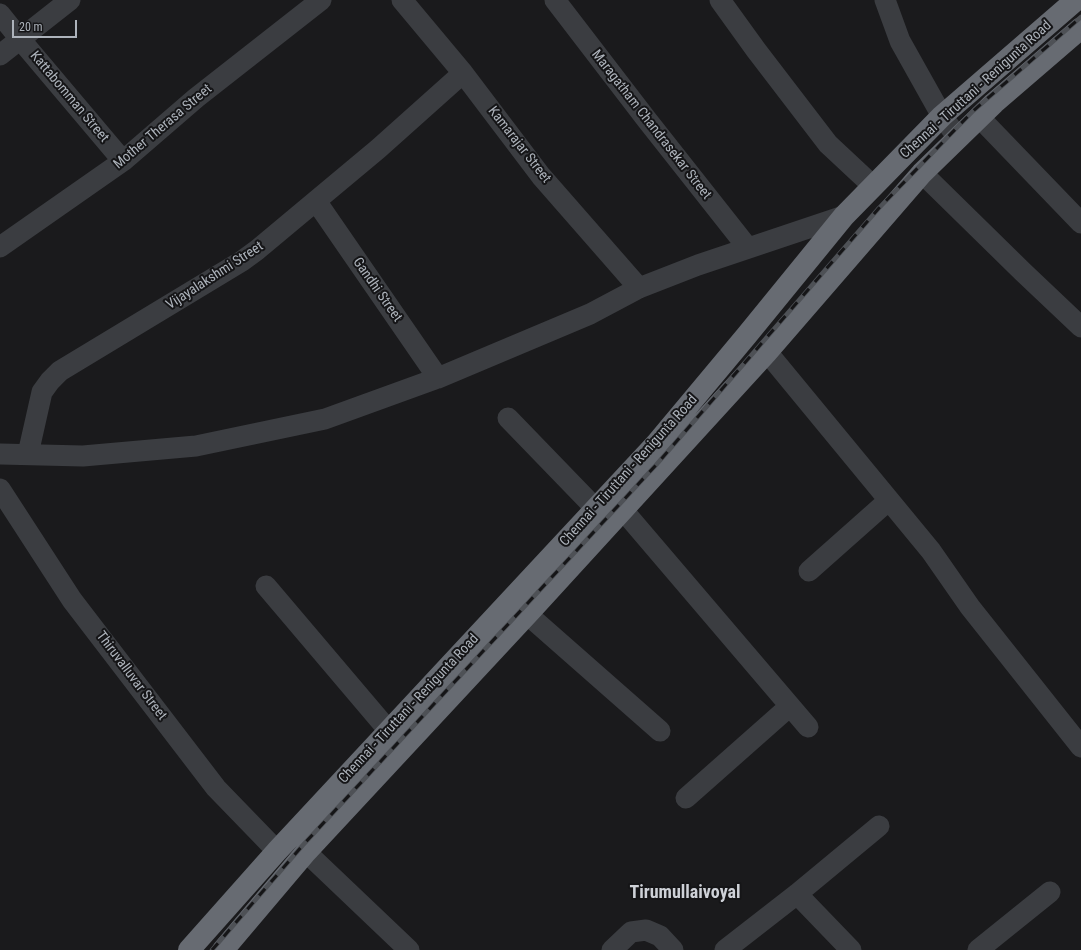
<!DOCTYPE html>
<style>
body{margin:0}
#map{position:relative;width:1081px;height:950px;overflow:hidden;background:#1a1a1c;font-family:"Roboto Condensed",sans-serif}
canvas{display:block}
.scale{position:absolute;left:12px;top:20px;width:65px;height:18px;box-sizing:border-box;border:2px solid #adb3bb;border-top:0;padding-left:5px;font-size:12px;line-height:14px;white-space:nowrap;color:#adb3bb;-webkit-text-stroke:3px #151517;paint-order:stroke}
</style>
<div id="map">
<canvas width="1081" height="950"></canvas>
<div class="scale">20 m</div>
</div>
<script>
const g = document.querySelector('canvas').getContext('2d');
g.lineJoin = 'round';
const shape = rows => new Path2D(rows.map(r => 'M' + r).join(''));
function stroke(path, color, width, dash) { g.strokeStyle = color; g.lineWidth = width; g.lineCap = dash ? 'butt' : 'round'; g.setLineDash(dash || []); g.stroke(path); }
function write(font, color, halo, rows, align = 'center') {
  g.font = font + ' "Roboto Condensed",sans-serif'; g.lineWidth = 4; g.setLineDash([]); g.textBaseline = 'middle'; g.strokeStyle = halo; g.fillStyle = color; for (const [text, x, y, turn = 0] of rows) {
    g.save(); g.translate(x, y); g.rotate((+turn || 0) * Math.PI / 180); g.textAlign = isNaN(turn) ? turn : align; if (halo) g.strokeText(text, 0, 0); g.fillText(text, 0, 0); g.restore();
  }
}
stroke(shape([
 [402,0,463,73,541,176,639,288],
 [555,0,647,120,748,248],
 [720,0,756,50,828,144,873,186],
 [885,0,900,41,942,116,958,138],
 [0,14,20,39,123,161],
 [0,55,70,0],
 [979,117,1081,223],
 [922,173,1023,272,1081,327],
 [316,201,438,378],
 [0,247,123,161,196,98,321,0],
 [767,352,931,551,970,607,1081,747],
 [508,418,596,509],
 [0,454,83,456,196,446,325,419,438,378,590,314,639,288,698,265,844,216],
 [28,454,42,392,50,381,60,371,242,261,257,250,378,149,463,73],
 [0,489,72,600,216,788,277,851],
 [622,509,808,727],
 [809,571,889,500],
 [266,586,389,731],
 [527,614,660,731],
 [686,798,790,706],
 [306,852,409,950],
 [797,894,851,950],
 [612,950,631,932,646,930,660,936,673,950],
 [725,950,797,894,879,826],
 [978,950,1050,892]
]), '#3b3d41', 21);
stroke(shape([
 [189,950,277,851,656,444,747,335,844,216,942,116,1076,0],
 [223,950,306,852,533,608,767,352,922,173,994,103,1081,28]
]), '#676b72', 22);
const rail = shape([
 [212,950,303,845,656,465,879,208,973,111,1081,17]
]);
stroke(rail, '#4e5156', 4.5);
stroke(rail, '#151517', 3, [9]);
write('14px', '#adb3bb', '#151517', [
 ["Chennai - Tiruttani - Renigunta Road",976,90,-42],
 ["Kattabomman Street",69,97,50],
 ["Maragatham Chandrasekar Street",651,125,52],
 ["Mother Therasa Street",163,127,-40],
 ["Kamarajar Street",519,145,52],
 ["Vijayalakshmi Street",215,276,-33],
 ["Gandhi Street",377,290,55],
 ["Chennai - Tiruttani - Renigunta Road",629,471,-48],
 ["Thiruvalluvar Street",131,676,53],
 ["Chennai - Tiruttani - Renigunta Road",409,709,-47]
]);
write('bold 18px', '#ced1d7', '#151517', [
 ["Tirumullaivoyal",685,893]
]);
</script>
